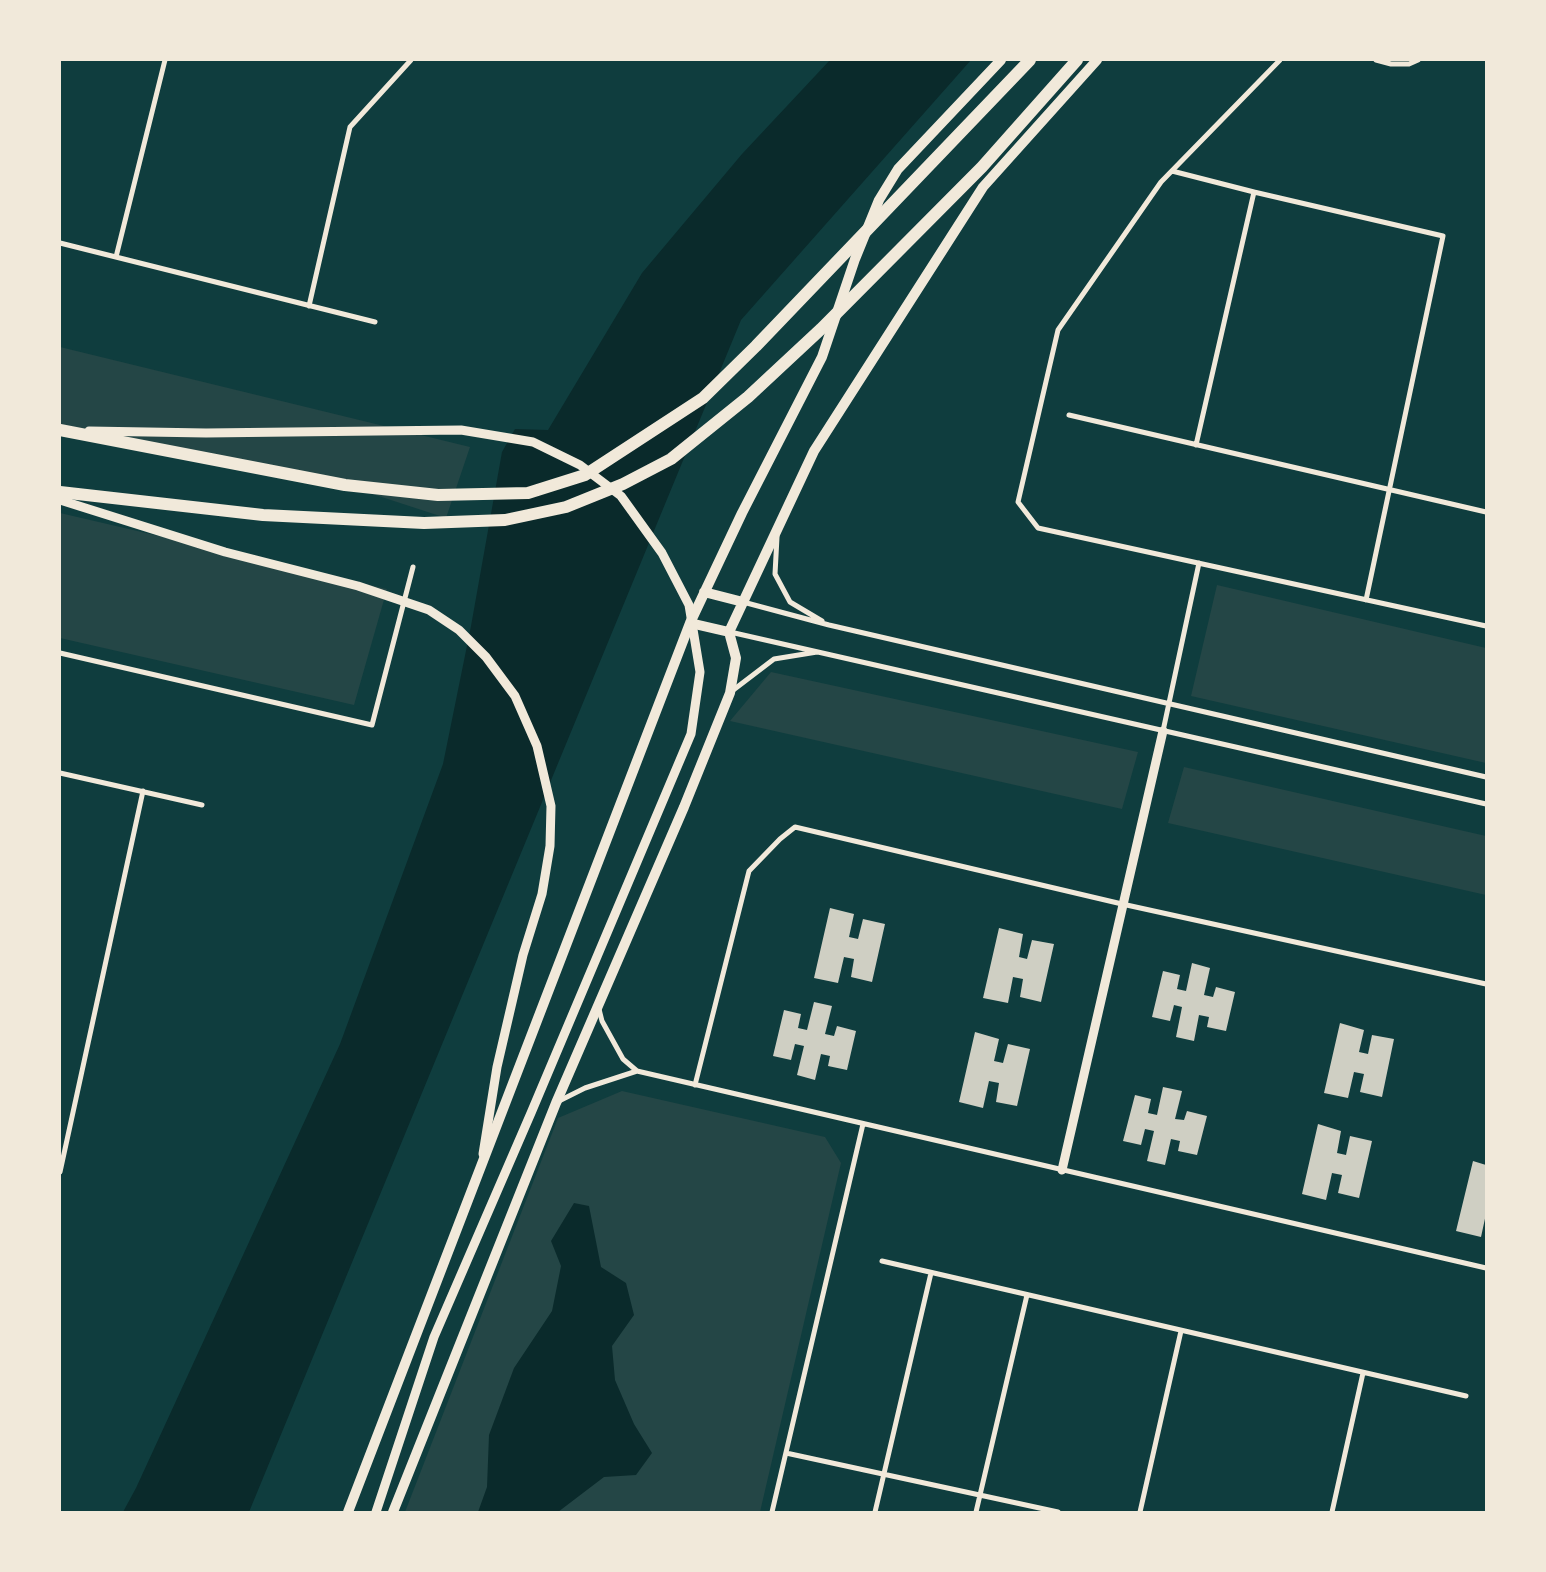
<!DOCTYPE html>
<style>
body{margin:0}
#map{position:relative;width:1546px;height:1572px;overflow:hidden;background:#0f3d3e;font-family:Barlow,sans-serif}
canvas{display:block}
.frame{position:absolute;inset:0;border:61px solid #f1e9da;pointer-events:none}
</style>
<div id="map">
<canvas width="1546" height="1572"></canvas>
<div class="frame"></div>
</div>
<script>
const g = document.querySelector('canvas').getContext('2d');
g.lineJoin = 'round';
function fillPath(path, color) { g.fillStyle = color; g.fill(path, 'evenodd'); }
const shape = rows => new Path2D(rows.map(r => 'M' + r).join(''));
function stroke(path, color, width, dash) { g.strokeStyle = color; g.lineWidth = width; g.lineCap = dash ? 'butt' : 'round'; g.setLineDash(dash || []); g.stroke(path); }
fillPath(shape([
 [60,347,470,447,446,518,345,485,60,430],
 [60,513,387,589,354,705,60,638],
 [1217,585,1486,648,1486,763,1191,696],
 [771,672,1138,752,1122,809,730,721],
 [1184,767,1486,836,1486,895,1168,823],
 [622,1091,825,1137,841,1163,760,1512,405,1512,558,1118]
]), '#244646');
fillPath(shape([
 [830,60,971,60,741,320,249,1512,123,1512,136,1488,340,1044,443,764,471,626,502,452,515,429,548,430,642,273,742,154],
 [574,1203,589,1206,601,1267,626,1283,634,1315,612,1346,615,1380,634,1424,652,1453,636,1475,604,1477,558,1512,478,1512,487,1487,489,1435,514,1368,552,1311,561,1266,551,1241]
]), '#0a2a2b');
fillPath(shape([
 [830,908,854,914,849,937,858,939,863,919,885,924,872,982,851,977,854,959,844,957,838,983,814,978],
 [999,928,1023,934,1019,957,1027,959,1032,940,1054,944,1041,1002,1020,997,1023,979,1013,977,1008,1003,983,998],
 [1192,963,1210,968,1204,995,1213,997,1216,987,1235,992,1226,1031,1207,1027,1209,1017,1199,1015,1194,1041,1176,1037,1182,1007,1174,1005,1170,1021,1152,1017,1163,971,1180,975,1177,989,1186,991],
 [814,1002,832,1006,825,1034,834,1036,837,1026,856,1031,847,1070,828,1066,830,1056,821,1054,815,1080,797,1075,804,1046,795,1044,791,1060,773,1056,784,1010,801,1014,798,1028,807,1030],
 [1340,1023,1364,1030,1359,1052,1368,1054,1372,1035,1394,1039,1382,1097,1360,1092,1364,1074,1354,1072,1348,1098,1324,1093],
 [975,1032,999,1039,994,1061,1003,1063,1008,1044,1030,1049,1017,1106,996,1102,999,1083,989,1081,983,1108,959,1102],
 [1163,1087,1182,1091,1175,1119,1184,1120,1187,1111,1207,1116,1197,1155,1178,1151,1180,1141,1171,1139,1165,1165,1147,1161,1154,1131,1145,1129,1141,1145,1123,1141,1135,1095,1151,1099,1148,1113,1157,1115],
 [1318,1124,1341,1131,1337,1153,1346,1155,1350,1136,1372,1141,1359,1198,1338,1193,1342,1175,1332,1173,1326,1200,1302,1194],
 [1473,1161,1486,1165,1486,1214,1481,1237,1456,1231]
]), '#cfcfc3');
stroke(shape([
 [1280,60,1161,182,1058,330,1018,502,1038,528,1486,626],
 [1376,60,1391,64,1409,64,1418,60],
 [1172,171,1254,192],
 [60,243,375,322],
 [116,257,165,60],
 [309,306,350,127,411,60],
 [1069,415,1486,512],
 [1196,445,1254,192,1443,236,1366,600],
 [777,537,775,574,790,602,822,621],
 [743,602,829,625,1486,777],
 [730,632,1486,804],
 [60,653,372,725,413,567],
 [732,691,774,659,817,652],
 [1163,731,1199,563],
 [60,773,202,805],
 [599,1009,602,1021,623,1059,637,1071],
 [695,1085,749,871,780,839,795,827,1122,904,1486,984],
 [559,1101,585,1088,637,1071,1486,1268],
 [60,1172,143,791],
 [882,1261,1466,1396],
 [786,1453,1058,1512],
 [772,1512,863,1124],
 [875,1512,931,1273],
 [976,1512,1027,1295],
 [1140,1512,1181,1331],
 [1332,1512,1363,1373]
]), '#f1e9da', 5);
stroke(shape([
 [89,431,206,433,461,430,533,442,580,465,621,496,662,553,689,605,700,672,691,734,531,1113,434,1337,376,1512],
 [60,500,225,552,358,586,429,610,459,630,486,657,515,696,537,746,551,806,550,846,542,894,523,955,497,1067,483,1154],
 [1062,1170,1163,731]
]), '#f1e9da', 9);
stroke(shape([
 [704,592,743,602],
 [690,623,729,632],
 [348,1512,690,623,742,513,822,357,855,259,879,200,898,169,1001,60],
 [393,1512,556,1103,684,807,730,693,736,658,729,632,814,451,983,187,1097,60]
]), '#f1e9da', 10);
stroke(shape([
 [60,430,345,485,438,495,528,493,585,475,703,398,756,346,1030,60],
 [60,492,263,515,424,523,505,520,566,507,623,484,671,459,748,397,821,329,982,167,1077,60]
]), '#f1e9da', 12);
</script>
